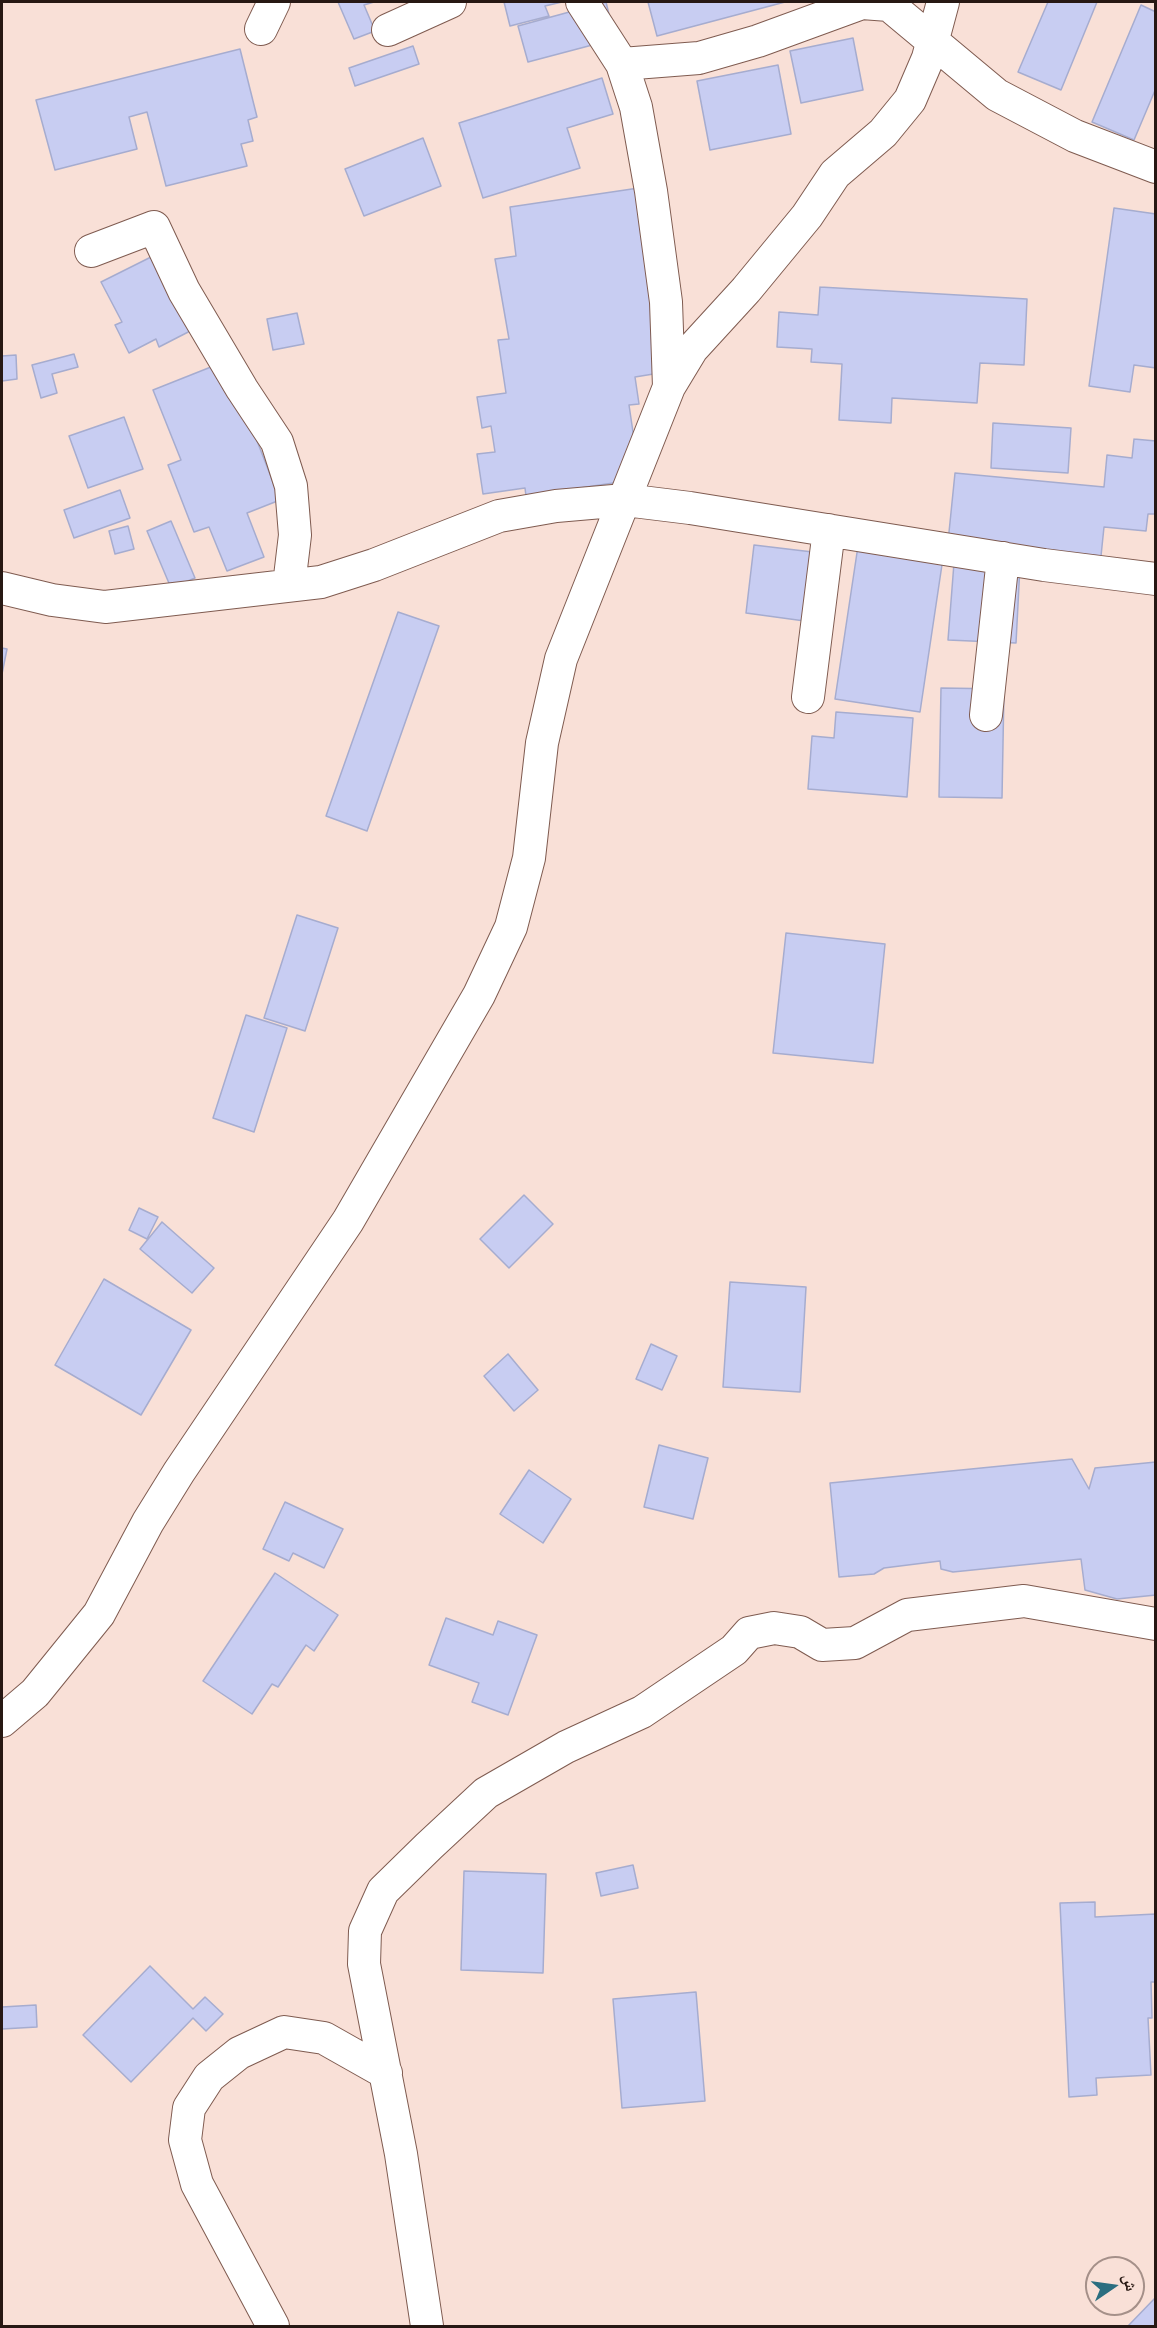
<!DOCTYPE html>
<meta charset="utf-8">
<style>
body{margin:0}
#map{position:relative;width:1157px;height:2328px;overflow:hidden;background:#f9e0d7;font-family:"Noto Sans","Noto Naskh Arabic",sans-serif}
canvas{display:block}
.frame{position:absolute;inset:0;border:3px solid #271813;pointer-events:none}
.north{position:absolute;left:1085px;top:2256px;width:60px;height:60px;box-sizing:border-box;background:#f9e0d7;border:2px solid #a59089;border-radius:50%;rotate:77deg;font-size:16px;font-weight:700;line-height:24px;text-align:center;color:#271813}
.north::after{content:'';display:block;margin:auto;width:21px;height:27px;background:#2c6e80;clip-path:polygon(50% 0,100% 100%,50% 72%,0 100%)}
</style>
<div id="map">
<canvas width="1157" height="2328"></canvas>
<div class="frame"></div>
<div class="north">ش</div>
</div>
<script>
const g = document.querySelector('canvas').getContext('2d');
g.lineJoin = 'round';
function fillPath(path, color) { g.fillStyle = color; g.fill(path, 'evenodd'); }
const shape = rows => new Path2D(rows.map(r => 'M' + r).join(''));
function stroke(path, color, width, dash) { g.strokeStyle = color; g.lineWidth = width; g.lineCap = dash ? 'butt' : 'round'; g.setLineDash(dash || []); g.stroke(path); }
const building = shape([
 [338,2,374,2,364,5,375,31,354,39,338,2],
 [504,2,562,2,545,6,549,16,510,26,504,2],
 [606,2,615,39,528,62,518,26,606,2],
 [648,2,785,2,657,36,648,2],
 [1048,2,1097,2,1061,90,1018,72,1048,2],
 [1141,5,1156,12,1156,88,1134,140,1092,122,1141,5],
 [853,38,863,90,801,103,790,51,853,38],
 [413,46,419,64,355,86,349,68,413,46],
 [240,49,257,117,248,120,253,141,241,144,247,166,166,186,147,112,129,117,137,149,55,170,36,100,240,49],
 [778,65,791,134,710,150,697,81,778,65],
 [602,78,613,114,567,128,580,168,483,198,459,123,602,78],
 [423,138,441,186,364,216,345,169,423,138],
 [659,185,678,370,635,377,639,404,629,405,640,479,526,496,525,488,483,494,477,454,495,452,491,426,482,428,477,397,506,393,498,340,509,339,495,259,516,256,510,207,659,185],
 [1114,208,1156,214,1156,368,1134,365,1130,392,1089,386,1114,208],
 [175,245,196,328,159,347,156,339,129,353,115,325,122,322,101,282,175,245],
 [820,287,1027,299,1024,365,980,363,977,403,892,398,891,423,839,420,842,364,811,362,812,349,777,347,779,312,818,315,820,287],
 [297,313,304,344,273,350,267,319,297,313],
 [74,354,78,367,52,374,57,393,41,398,32,365,74,354],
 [16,355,17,379,2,381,2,356,16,355],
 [226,361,280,500,247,513,264,557,227,571,209,527,194,532,168,465,181,460,153,390,226,361],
 [124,417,143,469,88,488,69,436,124,417],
 [993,423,1071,428,1068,473,991,468,993,423],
 [1134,439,1156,441,1156,514,1148,514,1146,531,1104,527,1101,556,948,542,955,473,1104,487,1107,455,1132,458,1134,439],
 [120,490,130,518,74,538,64,510,120,490],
 [171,521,195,578,171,588,147,531,171,521],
 [128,526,134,549,115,554,109,531,128,526],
 [754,545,821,553,812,622,746,613,754,545],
 [858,546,943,558,920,712,835,699,858,546],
 [954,563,1020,566,1016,643,948,640,954,563],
 [398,612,439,626,367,831,326,816,398,612],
 [2,648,7,649,2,674,2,648],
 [941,688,1004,689,1002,798,939,797,941,688],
 [836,712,913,718,907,797,808,789,812,736,834,738,836,712],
 [297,915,338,928,305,1031,264,1018,297,915],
 [786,933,885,944,873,1063,773,1053,786,933],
 [246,1015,287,1028,254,1132,213,1118,246,1015],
 [524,1195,553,1224,509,1268,480,1239,524,1195],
 [139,1208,158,1217,147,1239,129,1230,139,1208],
 [162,1222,214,1268,192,1293,140,1249,162,1222],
 [104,1279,191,1330,141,1415,55,1365,104,1279],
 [730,1282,806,1287,800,1392,723,1387,730,1282],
 [651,1344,677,1356,662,1390,636,1379,651,1344],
 [508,1354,538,1390,514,1411,484,1376,508,1354],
 [659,1445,708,1458,693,1519,644,1507,659,1445],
 [1072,1459,1089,1489,1095,1468,1156,1462,1156,1595,1117,1599,1085,1590,1081,1559,953,1572,941,1569,940,1561,884,1568,874,1574,839,1577,830,1483,1072,1459],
 [529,1470,571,1499,543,1543,500,1514,529,1470],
 [285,1502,343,1529,324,1568,293,1553,289,1561,263,1549,285,1502],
 [275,1573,338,1615,314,1651,306,1645,278,1687,272,1684,252,1714,203,1681,275,1573],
 [446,1618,493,1635,498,1621,537,1635,508,1715,472,1702,479,1683,429,1665,446,1618],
 [633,1865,638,1888,601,1896,596,1873,633,1865],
 [464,1871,546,1874,543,1973,461,1970,464,1871],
 [1095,1902,1095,1917,1156,1914,1156,1982,1151,1982,1152,2018,1148,2018,1151,2075,1096,2078,1097,2095,1069,2097,1060,1903,1095,1902],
 [150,1966,193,2009,205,1997,223,2014,206,2031,193,2018,131,2082,83,2035,150,1966],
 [696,1992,705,2101,622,2108,613,1999,696,1992],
 [36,2005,37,2027,2,2029,2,2007,36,2005],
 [1156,2297,1156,2326,1128,2326,1156,2297]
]);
fillPath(building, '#c8cdf2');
stroke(building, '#a6accf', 1.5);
const minor = shape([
 [582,2,622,64,636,107,651,191,666,302,669,387],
 [261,29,274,2],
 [388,30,450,2],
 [622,64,699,58,758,41,862,3,889,5,997,95,1075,136,1156,167],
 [91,251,154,227,184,291,242,389,277,442,291,486,295,535,289,585],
 [2,588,52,600,105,607,321,582,374,565,499,516,556,506,625,500,690,508,1044,565,1156,579],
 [808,697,829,530],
 [986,715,1003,558],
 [2,1721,35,1693,99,1614,148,1522,179,1472,348,1221,479,995,511,927,529,858,542,743,561,659,669,387,692,349,746,290,807,216,835,174,883,133,910,100,928,58,943,2],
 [273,2326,197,2184,185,2140,189,2108,209,2077,239,2053,284,2032,324,2038,386,2073],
 [427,2326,401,2154,364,1964,365,1931,383,1891,429,1846,486,1793,566,1747,642,1712,734,1650,749,1633,774,1628,800,1632,822,1645,855,1643,907,1615,1024,1601,1156,1624]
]);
stroke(minor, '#7f5b50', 34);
stroke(minor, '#fff', 32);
</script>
